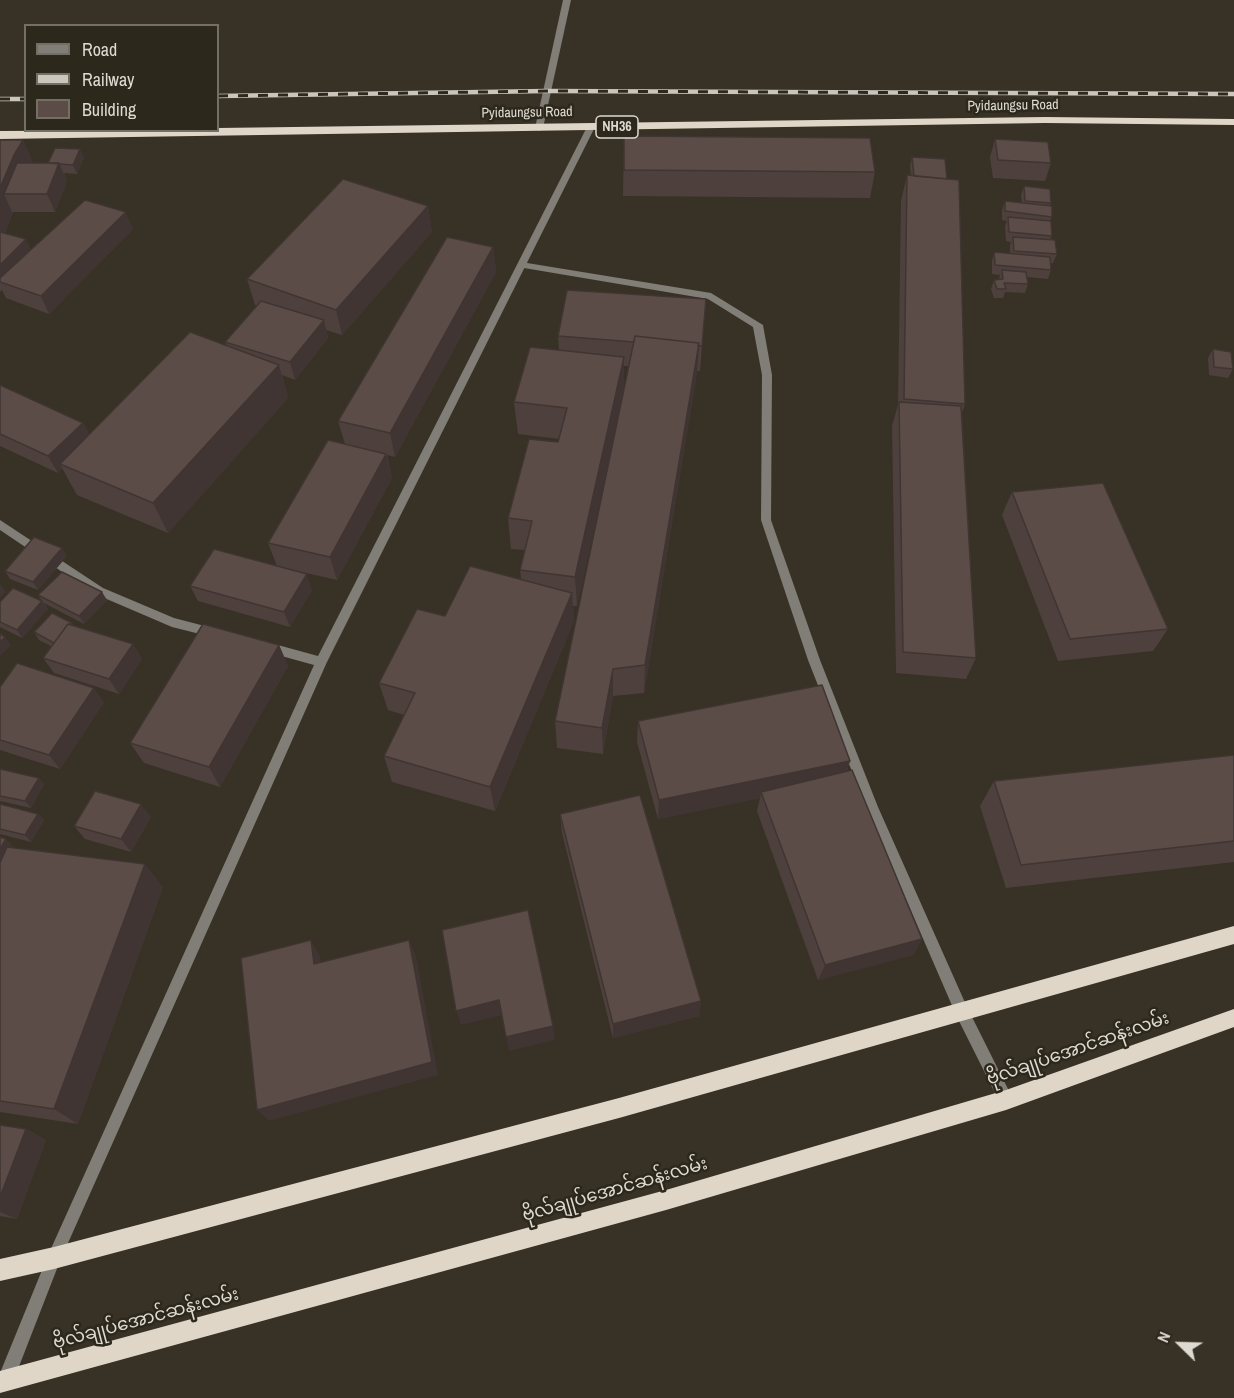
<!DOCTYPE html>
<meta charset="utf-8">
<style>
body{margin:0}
#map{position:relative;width:1234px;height:1398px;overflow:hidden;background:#373225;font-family:"Archivo Narrow",sans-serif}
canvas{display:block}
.legend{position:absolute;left:24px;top:24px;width:195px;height:108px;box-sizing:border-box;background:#2d281c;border:2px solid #746f65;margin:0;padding:8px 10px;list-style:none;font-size:18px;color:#dedad2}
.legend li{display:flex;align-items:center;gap:12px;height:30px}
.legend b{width:30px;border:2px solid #746f65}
.north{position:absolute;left:1150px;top:1314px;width:60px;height:60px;-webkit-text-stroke:4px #2d281c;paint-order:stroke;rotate:293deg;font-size:16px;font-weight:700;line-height:24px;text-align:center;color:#dedad2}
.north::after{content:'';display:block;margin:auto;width:21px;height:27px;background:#dedad2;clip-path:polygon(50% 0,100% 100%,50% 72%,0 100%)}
</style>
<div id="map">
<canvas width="1234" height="1398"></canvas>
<ul class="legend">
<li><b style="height:8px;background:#817d77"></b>Road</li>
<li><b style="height:8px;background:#cac6bd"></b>Railway</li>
<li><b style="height:16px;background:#5b4c47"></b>Building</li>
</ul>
<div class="north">N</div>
</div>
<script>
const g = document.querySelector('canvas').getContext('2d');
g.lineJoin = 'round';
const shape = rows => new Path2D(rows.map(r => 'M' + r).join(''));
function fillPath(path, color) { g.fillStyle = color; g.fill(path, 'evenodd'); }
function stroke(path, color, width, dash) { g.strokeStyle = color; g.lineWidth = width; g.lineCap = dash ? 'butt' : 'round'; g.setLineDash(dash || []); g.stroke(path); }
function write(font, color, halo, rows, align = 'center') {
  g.font = font + ' "Archivo Narrow","Noto Sans Myanmar",sans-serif'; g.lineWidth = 5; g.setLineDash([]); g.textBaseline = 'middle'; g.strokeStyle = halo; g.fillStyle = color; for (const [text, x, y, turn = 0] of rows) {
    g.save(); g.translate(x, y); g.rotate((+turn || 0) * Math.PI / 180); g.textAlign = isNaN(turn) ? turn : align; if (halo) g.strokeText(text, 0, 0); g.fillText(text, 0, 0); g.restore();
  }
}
fillPath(shape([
 [521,262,711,293,763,325,772,375,771,520,820,660,878,807,967,1007,1011,1095,1013,1100,1011,1105,1006,1107,1001,1105,957,1017,866,807,808,660,761,520,762,375,753,327,708,299,518,267,518,263,521,262]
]), '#817d77');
fillPath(shape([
 [563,0,571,0,543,128,539,131,535,128,563,0],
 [588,125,595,127,327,662,60,1261,11,1387,5,1389,0,1387,0,1373,49,1253,314,665,267,652,263,650,261,647,263,644,267,642,318,656,588,125],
 [0,520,103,588,174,618,220,630,222,633,220,636,216,638,172,627,95,594,0,530,0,520]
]), '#817d77');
fillPath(shape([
 [1045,117,1234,119,1234,125,1045,123,0,139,0,131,218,130,218,128,1045,117],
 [1234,926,1234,944,619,1118,54,1269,0,1281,0,1259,54,1247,619,1098,1234,926],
 [1234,1009,1234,1027,1006,1110,666,1210,0,1393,0,1371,666,1190,1006,1090,1234,1009]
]), '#e0d6c8');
const rail = shape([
 [218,96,547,91,1234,94],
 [0,99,26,99]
]);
stroke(rail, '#cac6bd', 4.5);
stroke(rail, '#2d281c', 3, [10]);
fillPath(shape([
 [624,136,875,172,870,198,623,196],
 [995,139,1051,163,1045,181,993,178,990,157],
 [0,140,23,140,33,163,48,163,84,158,77,174,64,173,67,181,55,212,13,212,5,233,31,249,133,229,49,314,6,298,2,290,0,292],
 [912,157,965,404,962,413,976,658,966,679,896,673,892,426,898,405,901,201,907,175,911,176,910,166],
 [1024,186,1051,203,1050,206,1052,217,1050,221,1052,236,1050,240,1057,254,1053,263,1051,263,1051,270,1048,279,1027,277,1028,284,1025,293,1005,292,1003,298,994,298,991,289,994,280,999,279,1000,275,992,274,992,261,994,252,1010,254,1010,246,1011,242,1006,241,1005,226,1007,221,1002,220,1002,210,1005,201,1022,203,1021,195],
 [428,206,432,232,342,335,326,330,328,338,295,380,282,375,288,398,168,533,77,495,62,468,58,473,0,446,0,385,83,423,89,434,227,346,225,342,257,305,255,305,247,279],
 [493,247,496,272,395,457,387,455,392,478,337,580,280,567,312,590,290,627,198,601,190,586,277,566,268,543,345,444,338,421],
 [706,299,700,371,697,371,644,693,613,696,603,754,557,748,555,721,629,366,624,366,624,390,577,606,573,606,574,621,495,811,392,782,384,756,404,715,388,710,379,683,445,616,521,579,520,570,525,550,511,549,508,518,558,442,559,439,518,434,514,402,559,350,558,336],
 [1213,349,1233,369,1228,378,1209,375,1208,358],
 [1012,492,1168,629,1153,651,1058,661,1002,515],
 [62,548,67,556,38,590,10,579,5,571],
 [38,595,107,600,84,624,44,603,48,609,22,638,0,627,0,602,42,601],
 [72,623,73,625,133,644,142,659,119,694,54,673,43,658,51,646,39,640,34,632],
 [279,645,288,666,220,787,144,763,130,743],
 [0,687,104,702,60,769,0,750],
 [638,721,850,761,847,771,922,939,913,955,818,980,757,811,760,798,658,819,637,742],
 [1234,755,1234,862,1006,888,980,806,994,781],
 [0,769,39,778,44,784,31,808,0,801],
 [0,804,38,814,44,820,31,842,0,834],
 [560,814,701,1001,699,1016,613,1038,562,833],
 [151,817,131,852,85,839,74,826],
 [0,837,15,848,163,887,78,1124,0,1112],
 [0,1125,26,1129,46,1140,17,1219,0,1216]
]), '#4e413d');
fillPath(shape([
 [23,140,35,166,4,194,12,212,13,212,3,238,0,232,0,188,14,155],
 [80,149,84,158,77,174,73,165],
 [59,163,67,181,55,212,47,194],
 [428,206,432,232,342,335,336,310],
 [126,212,133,229,49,314,41,296],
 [26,239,35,257,0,282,0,265],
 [493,247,496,272,395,457,390,433],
 [324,320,328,338,295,380,290,362],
 [699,343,697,375,644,693,645,665],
 [624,357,624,390,577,606,575,577],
 [279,365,288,398,168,533,153,503],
 [83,423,92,440,60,464,62,468,58,473,48,456],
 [386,454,392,478,337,580,330,557],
 [62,548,67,556,38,590,33,582],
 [307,574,312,590,290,627,284,612],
 [0,584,6,592,0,598],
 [102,592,107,600,84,624,79,616],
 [572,593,574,621,495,811,490,787],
 [42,601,48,609,22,638,17,630],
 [5,637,11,645,0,656,0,642],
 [133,644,142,659,119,694,109,679],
 [279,645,288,666,220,787,209,767],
 [613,669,613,696,603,754,602,728],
 [94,688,104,702,60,769,49,755],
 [850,761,843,781,761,792,760,798,658,819,659,800],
 [39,778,44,784,31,808,25,801],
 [141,804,151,817,131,852,121,839],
 [38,814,44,820,31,842,25,835],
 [6,839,19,852,0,880,0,849],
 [145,864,163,887,78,1124,54,1109],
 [922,939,913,955,818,980,825,965],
 [311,940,320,956,324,979,314,964],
 [409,940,416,956,438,1075,269,1121,257,1110],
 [499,1000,503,1015,461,1025,456,1011],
 [701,1001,699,1016,613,1038,613,1024],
 [553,1026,555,1040,509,1051,506,1037],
 [26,1129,46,1140,17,1219,0,1212,0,1197]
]), '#403532');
const building = shape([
 [624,136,870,138,875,172,624,170,624,136],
 [995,139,1048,142,1051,163,998,160,995,139],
 [0,140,23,140,14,155,0,188,0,140],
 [55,148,80,149,73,165,48,163,55,148],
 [912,157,945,159,947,179,914,176,912,157],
 [17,163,59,163,47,194,4,194,17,163],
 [907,175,959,180,965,404,904,399,907,175],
 [343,179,428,206,336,310,247,279,343,179],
 [1024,186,1050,189,1051,203,1025,201,1024,186],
 [85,200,126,212,41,296,0,282,0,278,85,200],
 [1005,201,1052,206,1052,217,1005,211,1005,201],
 [1008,217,1051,221,1052,236,1009,232,1008,217],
 [0,232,26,239,0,265,0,232],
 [447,237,493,247,390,433,338,421,447,237],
 [1013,237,1055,240,1057,254,1014,251,1013,237],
 [994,252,1050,257,1051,270,995,265,994,252],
 [1002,270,1026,272,1028,284,1004,283,1006,289,997,289,994,280,1003,279,1002,270],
 [567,290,706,299,702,346,698,346,699,343,635,336,634,342,558,336,567,290],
 [261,301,324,320,290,362,225,342,261,301],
 [190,332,279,365,153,503,60,464,190,332],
 [635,336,699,343,645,665,613,669,602,728,555,721,635,336],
 [530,347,624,357,575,577,520,570,532,521,508,518,529,439,558,442,567,408,514,402,530,347],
 [1213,349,1231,352,1233,369,1214,367,1213,349],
 [0,385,83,423,48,456,0,434,0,385],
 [899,402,961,406,976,658,903,652,899,402],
 [328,440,386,454,330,557,268,543,328,440],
 [1103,483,1168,629,1070,639,1012,492,1103,483],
 [34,537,62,548,33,582,5,571,34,537],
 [214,549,307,574,284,612,190,586,214,549],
 [470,566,572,593,490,787,384,756,415,693,379,683,417,609,445,616,470,566],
 [62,572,102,592,79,616,38,595,62,572],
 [13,588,42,601,17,630,0,622,0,602,13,588],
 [52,613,72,623,71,624,68,624,54,643,34,632,52,613],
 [68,624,133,644,109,679,43,658,68,624],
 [203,624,279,645,209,767,130,743,203,624],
 [0,634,5,637,0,642,0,634],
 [17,663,94,688,49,755,0,740,0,687,17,663],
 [822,685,850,761,659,800,638,721,822,685],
 [1234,755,1234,841,1021,865,994,781,1234,755],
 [0,769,39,778,25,801,0,796,0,769],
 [852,770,922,939,825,965,761,792,852,770],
 [95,791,141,804,121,839,74,826,95,791],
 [640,795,701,1001,613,1024,560,814,640,795],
 [0,804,38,814,25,835,0,829,0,804],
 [0,837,6,839,0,849,0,837],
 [7,847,145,864,54,1109,0,1101,0,863,7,847],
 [528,910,553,1026,506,1037,499,1000,456,1011,442,930,528,910],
 [311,940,314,964,409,940,432,1062,257,1110,241,958,311,940],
 [0,1125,26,1129,0,1197,0,1125]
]);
fillPath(building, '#5b4c47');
stroke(building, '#403532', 1.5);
write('14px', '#dedad2', '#2d281c', [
 ["Pyidaungsu Road",1013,106,-1],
 ["Pyidaungsu Road",527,113,-1]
]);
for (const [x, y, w] of [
 [617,127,42]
]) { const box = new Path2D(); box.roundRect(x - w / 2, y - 11, w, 22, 4.5); g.fillStyle = '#2d281c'; g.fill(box); stroke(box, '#dedad2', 1.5); }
write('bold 14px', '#dedad2', null, [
 ["NH36",617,127]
]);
write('18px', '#dedad2', '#2d281c', [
 ["ဗိုလ်ချုပ်အောင်ဆန်းလမ်း",1078,1049,-19],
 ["ဗိုလ်ချုပ်အောင်ဆန်းလမ်း",615,1190,-16],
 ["ဗိုလ်ချုပ်အောင်ဆန်းလမ်း",146,1319,-15]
]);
</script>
